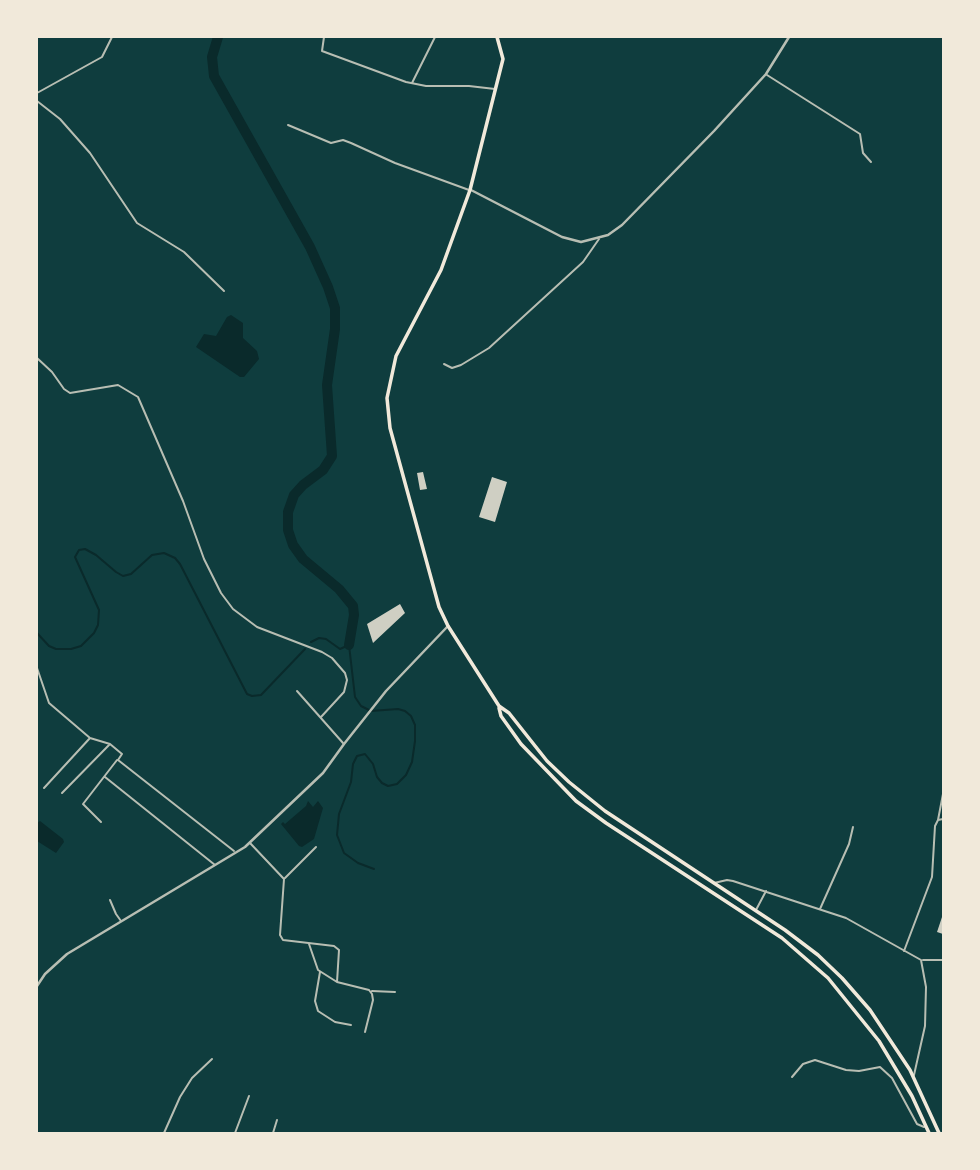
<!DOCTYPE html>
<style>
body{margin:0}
#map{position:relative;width:980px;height:1170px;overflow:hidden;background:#0f3d3e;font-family:"Asap Condensed",sans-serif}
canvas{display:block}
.frame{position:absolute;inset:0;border:38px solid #f1e9da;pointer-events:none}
</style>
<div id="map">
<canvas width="980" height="1170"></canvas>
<div class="frame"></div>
</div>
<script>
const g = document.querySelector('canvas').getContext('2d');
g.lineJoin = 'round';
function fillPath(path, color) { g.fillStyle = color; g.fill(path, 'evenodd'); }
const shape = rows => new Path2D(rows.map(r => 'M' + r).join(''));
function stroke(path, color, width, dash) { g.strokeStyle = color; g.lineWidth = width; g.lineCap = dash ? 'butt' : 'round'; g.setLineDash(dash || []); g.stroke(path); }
fillPath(shape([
 [231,315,243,323,243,338,257,351,259,359,244,377,240,377,196,347,204,334,216,336,227,317],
 [308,801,313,807,318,801,323,808,314,839,302,847,299,846,281,824,283,822,285,824,306,806],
 [40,821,63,839,64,842,56,853,37,841,37,823]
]), '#0a2a2b');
stroke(shape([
 [37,633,49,646,56,649,71,649,81,646,94,633,98,625,99,610,75,557,79,550,85,549,96,555,116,572,123,576,131,574,152,555,164,553,175,558,180,564,247,694,252,696,261,695,305,649],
 [311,642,319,638,326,639,340,649,349,645,355,697,361,706,371,711,398,709,405,711,411,716,415,725,415,741,412,762,406,775,397,784,388,786,382,783,377,777,373,764,365,754,357,756,353,764,351,782,339,814,337,835,344,853,358,863,374,869]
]), '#0a2a2b', 2);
stroke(shape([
 [218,37,212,57,214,76,310,247,328,287,335,308,335,329,327,385,332,456,323,470,303,485,294,495,288,512,288,530,293,545,303,559,339,589,353,606,354,615,349,645]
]), '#0a2a2b', 10);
fillPath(shape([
 [423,472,427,489,420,490,417,473],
 [492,477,507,482,495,522,479,517],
 [400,604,405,613,373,643,367,624],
 [943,914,943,934,937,932]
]), '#cfcfc3');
stroke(shape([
 [324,37,322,51,406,82,426,86,469,86,495,89],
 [767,75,860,134,863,153,871,162],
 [412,83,435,37],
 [37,93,102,57,112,37],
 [37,101,60,119,90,153,137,223,184,252,224,291],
 [288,125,331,143,343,140,351,143,395,163,469,190],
 [37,358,52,372,64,389,70,393,118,385,138,397,183,501,204,559,221,593,233,609,257,627,322,652,332,658,345,673,347,680,344,692,321,717],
 [444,364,452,368,461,365,489,348,583,262,599,239],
 [37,668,49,703,90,738,110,744,122,754,118,760,234,851],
 [297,691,343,743],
 [105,777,215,865],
 [44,788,90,738],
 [62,793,110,744],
 [938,820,943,794],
 [101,822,83,804,117,760],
 [250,843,284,879,280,935,283,940,334,946,339,950,337,982,369,990,372,994,373,1000,365,1032],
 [285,878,316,847],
 [714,883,727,880,733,881,846,918,921,960,926,987,925,1026,914,1075],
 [110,900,116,914,121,921],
 [820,909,849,844,853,827],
 [756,910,766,891],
 [309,944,318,970,337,982],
 [904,951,932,877,935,826,938,820,943,819],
 [923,960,943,960],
 [320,972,315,1001,318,1011,335,1022,351,1025],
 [372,991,395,992],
 [792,1077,803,1064,815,1060,846,1070,859,1071,880,1067,892,1078,917,1124,924,1127],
 [164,1133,180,1097,192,1078,212,1059],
 [235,1133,249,1096],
 [273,1133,277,1120]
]), '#b8beb3', 2);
stroke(shape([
 [471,190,562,237,581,242,608,235,622,225,714,131,766,74,789,37],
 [37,986,45,974,67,954,245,847,323,773,344,744,386,691,448,626]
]), '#b8beb3', 2.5);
stroke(shape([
 [497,37,503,59,470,190,441,270,396,356,387,398,390,428,439,607,448,626,499,706,509,713,547,761,569,782,605,811,785,930,818,955,842,978,870,1010,910,1070,939,1133],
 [499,708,501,716,521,744,576,801,606,823,782,938,828,978,879,1041,912,1096,929,1133]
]), '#f1e9da', 3.5);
</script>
